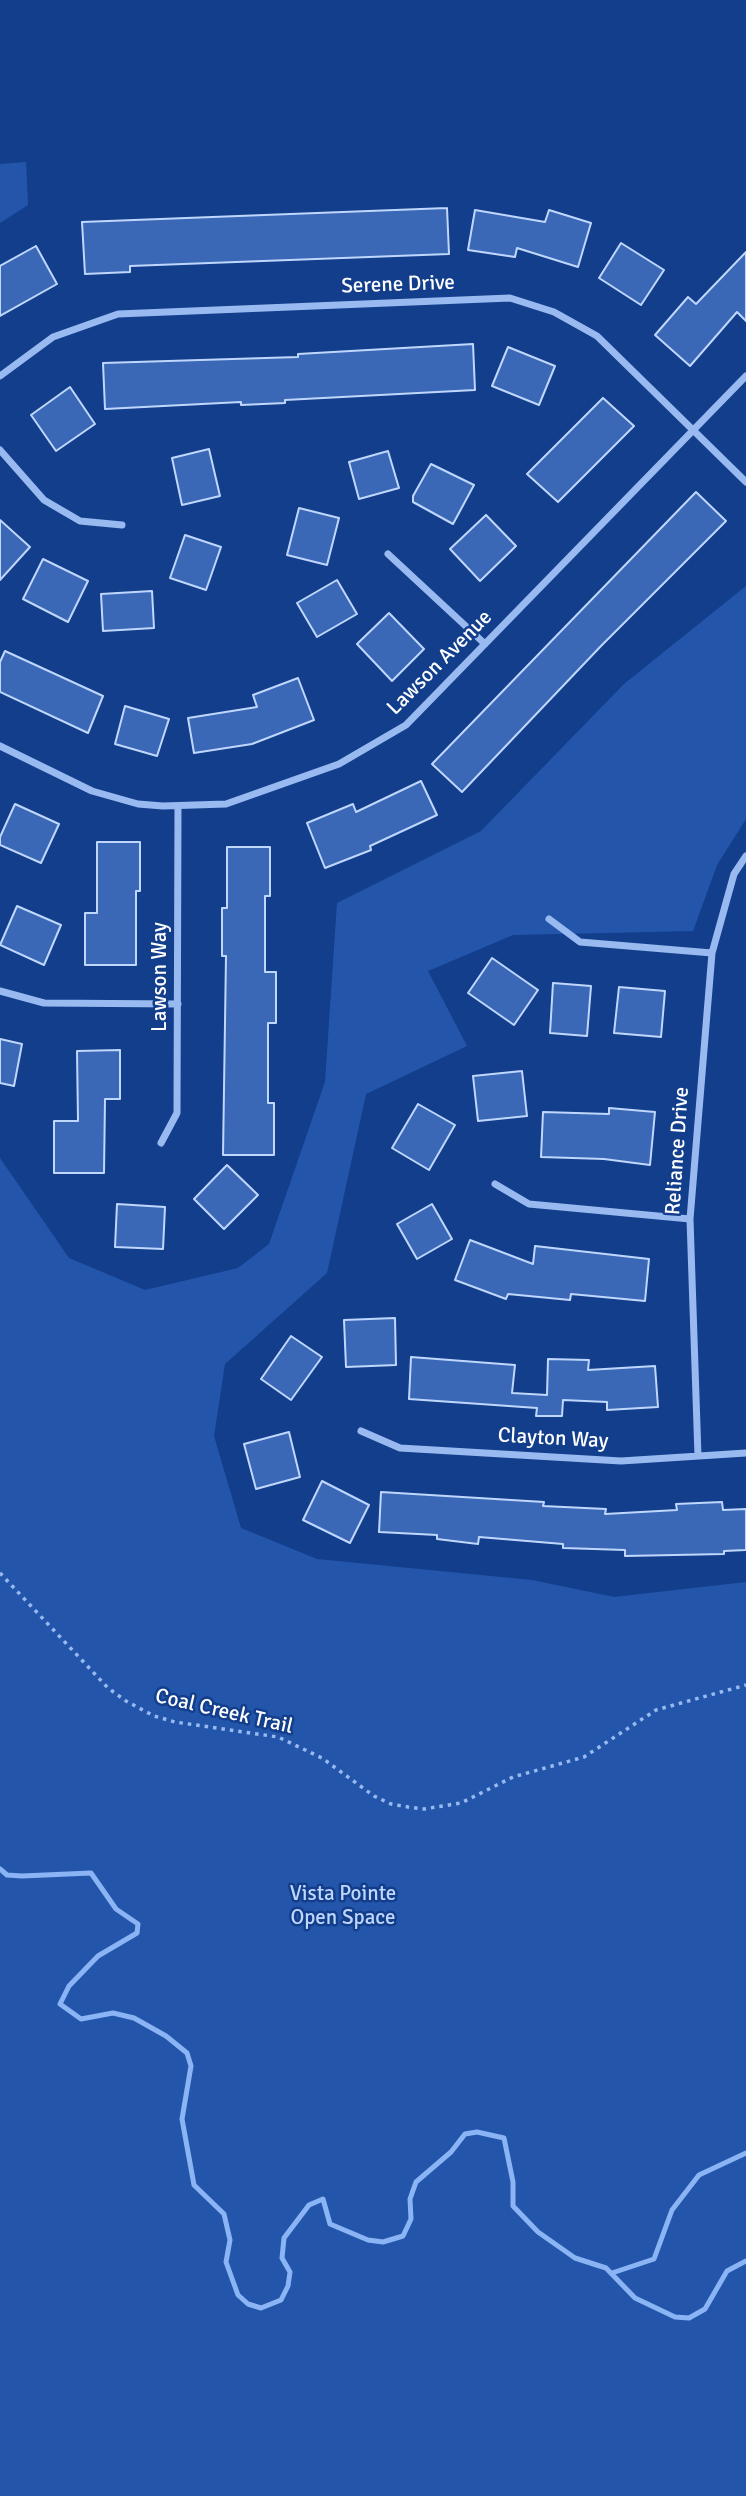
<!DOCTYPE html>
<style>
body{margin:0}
canvas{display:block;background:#123e8c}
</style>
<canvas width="746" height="2496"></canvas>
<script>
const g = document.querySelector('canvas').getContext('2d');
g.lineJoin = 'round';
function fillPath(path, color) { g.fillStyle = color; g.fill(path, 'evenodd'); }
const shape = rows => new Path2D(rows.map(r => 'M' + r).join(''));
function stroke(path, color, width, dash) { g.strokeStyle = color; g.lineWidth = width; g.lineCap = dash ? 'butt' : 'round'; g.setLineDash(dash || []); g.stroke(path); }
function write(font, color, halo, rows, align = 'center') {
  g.font = font + ' Signika,sans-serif'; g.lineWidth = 5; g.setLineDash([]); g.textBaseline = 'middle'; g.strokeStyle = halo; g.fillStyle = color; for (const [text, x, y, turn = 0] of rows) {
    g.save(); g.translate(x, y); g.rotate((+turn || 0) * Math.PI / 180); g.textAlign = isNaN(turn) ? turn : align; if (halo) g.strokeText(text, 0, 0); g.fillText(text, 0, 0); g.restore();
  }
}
fillPath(shape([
 [26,162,28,205,0,223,0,164],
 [746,586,746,819,717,865,693,931,513,935,428,971,467,1046,366,1094,327,1273,225,1364,214,1436,241,1528,317,1559,532,1580,614,1597,746,1582,746,2496,0,2496,0,1158,69,1258,145,1290,238,1268,269,1244,325,1082,337,903,481,831,624,684]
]), '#2356ab');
stroke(shape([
 [0,1869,7,1875,22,1876,91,1873,116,1909,138,1924,137,1933,98,1956,69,1986,60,2004,81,2019,113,2013,134,2018,166,2036,187,2053,191,2066,182,2119,194,2185,224,2214,230,2240,226,2262,238,2295,248,2304,261,2308,281,2300,288,2286,290,2272,282,2258,284,2238,309,2205,323,2199,330,2224,368,2240,383,2242,403,2236,411,2219,410,2199,416,2182,451,2152,465,2134,477,2132,504,2138,513,2182,513,2206,538,2232,575,2258,606,2268,635,2298,675,2317,689,2318,705,2309,727,2271,746,2261],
 [612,2273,654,2259,672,2210,699,2175,746,2153]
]), '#8bb4f5', 5);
const building = shape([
 [447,208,449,254,130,266,130,272,85,274,82,222,447,208],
 [475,210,545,222,549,210,591,223,578,267,517,248,515,257,468,250,475,210],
 [621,243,664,270,641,305,599,278,621,243],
 [36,246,57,284,0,316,0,266,36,246],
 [746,252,746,321,737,312,690,366,655,335,688,297,696,304,746,252],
 [473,344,475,390,285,400,285,403,241,405,241,402,105,409,103,363,298,357,298,354,473,344],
 [508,347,555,366,539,405,492,386,508,347],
 [70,387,95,424,56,451,31,415,70,387],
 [603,398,634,426,558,502,527,474,603,398],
 [209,449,220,496,182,505,172,458,209,449],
 [388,451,399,488,359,499,349,462,388,451],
 [431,464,474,485,453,524,413,502,413,496,431,464],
 [696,492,726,521,601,646,462,792,432,764,696,492],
 [299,508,339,518,327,565,287,555,299,508],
 [486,515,516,546,480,581,450,549,486,515],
 [0,520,30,547,0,580,0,520],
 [185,535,221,547,206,590,170,578,185,535],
 [43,559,88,581,68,622,23,599,43,559],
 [337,580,357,614,317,637,297,603,337,580],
 [152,591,154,628,103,631,101,594,152,591],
 [389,613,424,649,392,681,357,644,389,613],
 [5,651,103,696,88,733,0,692,0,662,5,651],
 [298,678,314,720,252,744,194,753,188,718,257,707,253,695,298,678],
 [125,706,169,719,157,756,115,744,125,706],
 [421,781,437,815,370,846,371,850,325,868,307,823,353,804,356,812,421,781],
 [15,804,59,824,41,863,0,845,0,837,15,804],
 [97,842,140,842,140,891,136,891,136,965,85,965,85,913,97,913,97,842],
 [227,847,270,847,270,896,265,896,265,972,276,972,276,1023,268,1023,268,1103,274,1103,274,1155,223,1155,226,956,222,956,222,908,227,908,227,847],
 [17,906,61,925,44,965,0,945,17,906],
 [492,958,538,990,514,1025,468,993,492,958],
 [553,983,591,986,587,1036,550,1033,553,983],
 [619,987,665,991,661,1037,614,1033,619,987],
 [0,1039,22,1044,14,1086,0,1083,0,1039],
 [120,1050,120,1099,105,1099,104,1173,54,1173,54,1121,78,1121,77,1051,120,1050],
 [522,1071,527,1116,478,1121,473,1076,522,1071],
 [418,1104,455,1125,429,1170,392,1148,418,1104],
 [609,1108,655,1112,650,1165,604,1159,541,1157,543,1112,609,1114,609,1108],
 [227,1165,258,1195,224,1229,194,1199,227,1165],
 [117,1204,165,1207,163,1249,115,1247,117,1204],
 [432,1204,452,1239,417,1259,397,1224,432,1204],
 [470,1240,533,1264,535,1246,649,1259,645,1301,571,1294,570,1300,508,1294,506,1299,455,1280,470,1240],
 [395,1318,396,1365,346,1367,344,1320,395,1318],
 [291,1336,322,1357,291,1400,261,1379,291,1336],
 [411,1357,515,1365,512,1393,547,1395,548,1359,589,1360,588,1370,655,1366,658,1407,607,1410,607,1402,563,1400,562,1416,536,1416,537,1408,409,1399,411,1357],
 [289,1432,300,1477,256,1489,244,1444,289,1432],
 [322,1481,369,1505,350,1543,303,1520,322,1481],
 [381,1492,544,1502,543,1506,606,1509,605,1514,677,1510,676,1504,722,1502,723,1510,746,1509,746,1550,724,1551,724,1554,625,1556,625,1550,563,1548,563,1544,479,1537,478,1544,437,1539,437,1535,379,1532,381,1492]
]);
fillPath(building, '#3a68b6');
stroke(building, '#c0d7fd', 2);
stroke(shape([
 [0,1573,108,1688,126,1701,154,1716,175,1722,278,1737,322,1758,374,1796,391,1804,408,1807,424,1809,461,1803,513,1777,584,1757,656,1710,746,1685]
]), '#99baf1', 3.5, [3.5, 5]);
stroke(shape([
 [0,376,53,337,118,314,510,298,554,312,597,336,746,482],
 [0,450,44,500,80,521,122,525],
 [388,554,485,644],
 [0,746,92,791,138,804,163,806,226,804,339,764,406,725,746,376],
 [549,919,580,942,712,953],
 [0,991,44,1003,178,1004],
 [161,1143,177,1113,178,807],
 [495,1184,529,1204,690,1219],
 [361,1431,400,1448,621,1461,746,1453],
 [698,1456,690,1219,712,953,734,874,746,856]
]), '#99baf1', 7);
write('21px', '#fff', '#123e8c', [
 ["Serene Drive",398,285,-2],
 ["Lawson Avenue",440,663,-45],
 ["Lawson Way",160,977,-90],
 ["Reliance Drive",678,1151,-86],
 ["Clayton Way",553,1439,3],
 ["Coal Creek Trail",224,1712,13]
]);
write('21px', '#c0d7fd', '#123e8c', [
 ["Vista Pointe",343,1894],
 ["Open Space",343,1918]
]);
</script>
